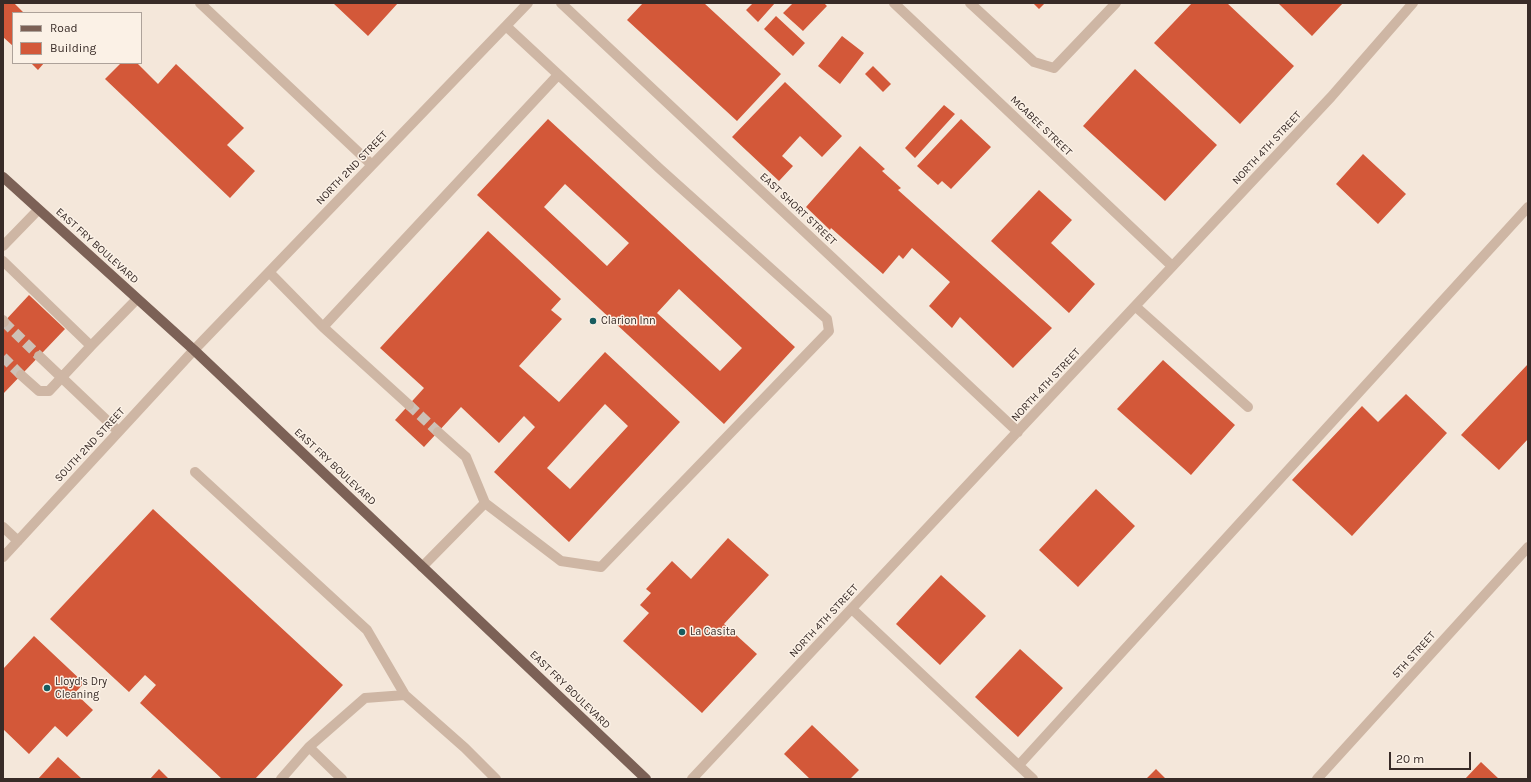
<!DOCTYPE html>
<style>
body{margin:0}
#map{position:relative;width:1531px;height:782px;overflow:hidden;background:#f4e7da;font-family:Karla,sans-serif}
canvas{display:block}
.frame{position:absolute;inset:0;border:4px solid #382b27;pointer-events:none}
.legend{position:absolute;left:12px;top:12px;width:130px;height:52px;box-sizing:border-box;background:#fbf1e6;border:1px solid #ada29a;margin:0;padding:5px 7px;list-style:none;font-size:12px;color:#382b27}
.legend li{display:flex;align-items:center;gap:8px;height:20px}
.legend b{width:20px;border:1px solid #ada29a}
.scale{position:absolute;left:1389px;top:752px;width:82px;height:18px;box-sizing:border-box;border:2px solid #382b27;border-top:0;padding-left:5px;font-size:12px;line-height:14px;white-space:nowrap;color:#382b27;-webkit-text-stroke:3px #fbf1e6;paint-order:stroke}
</style>
<div id="map">
<canvas width="1531" height="782"></canvas>
<div class="frame"></div>
<ul class="legend">
<li><b style="height:5px;background:#7c6156"></b>Road</li>
<li><b style="height:11px;background:#d35839"></b>Building</li>
</ul>
<div class="scale">20 m</div>
</div>
<script>
const g = document.querySelector('canvas').getContext('2d');
g.lineJoin = 'round';
function fillPath(path, color) { g.fillStyle = color; g.fill(path, 'evenodd'); }
const shape = rows => new Path2D(rows.map(r => 'M' + r).join(''));
function stroke(path, color, width, dash) { g.strokeStyle = color; g.lineWidth = width; g.lineCap = dash ? 'butt' : 'round'; g.setLineDash(dash || []); g.stroke(path); }
function write(font, color, halo, rows, align = 'center') {
  g.font = font + ' Karla,sans-serif'; g.lineWidth = 3; g.setLineDash([]); g.textBaseline = 'middle'; g.strokeStyle = halo; g.fillStyle = color; for (const [text, x, y, turn = 0] of rows) {
    g.save(); g.translate(x, y); g.rotate((+turn || 0) * Math.PI / 180); g.textAlign = isNaN(turn) ? turn : align; if (halo) g.strokeText(text, 0, 0); g.fillText(text, 0, 0); g.restore();
  }
}
fillPath(shape([
 [4,3,14,3,24,13,13,13,13,46,3,37],
 [333,3,398,3,368,36],
 [643,3,704,3,781,74,737,121,627,20],
 [753,3,775,3,758,22,746,10],
 [793,3,824,3,827,6,803,31,783,13],
 [1033,3,1045,3,1039,9],
 [1192,3,1227,3,1294,66,1240,124,1154,43],
 [1278,3,1343,3,1312,36],
 [776,16,805,43,793,56,764,29],
 [842,36,864,53,840,84,818,66],
 [31,63,44,63,38,70],
 [121,63,137,63,158,84,176,64,244,128,227,145,255,171,230,198,105,79],
 [873,66,891,84,883,92,865,74],
 [1135,69,1217,145,1165,201,1083,126],
 [785,82,842,136,822,157,800,136,782,156,793,166,779,181,732,137],
 [944,105,955,114,915,158,905,148],
 [548,119,795,347,724,424,477,195],
 [565,184,629,243,607,266,544,207],
 [679,289,742,348,720,371,657,313],
 [961,119,991,147,951,189,942,181,938,185,917,166],
 [860,146,885,169,882,171,901,188,898,190,1052,328,1013,368,960,317,952,328,929,306,950,282,912,248,903,259,899,255,883,274,831,228,830,230,806,207],
 [1363,154,1406,194,1378,224,1336,184],
 [1039,190,1072,220,1051,243,1095,284,1069,313,991,241],
 [488,231,561,299,551,310,562,319,519,366,559,402,605,352,680,422,569,542,494,472,535,427,524,416,499,443,461,407,424,447,395,420,424,388,380,348],
 [605,404,628,426,570,489,547,468],
 [29,295,65,329,3,394,3,323],
 [1163,360,1235,425,1191,475,1117,409],
 [1528,364,1528,439,1499,470,1461,435],
 [1406,394,1447,433,1352,536,1292,480,1362,406,1378,422],
 [1096,489,1135,526,1078,587,1039,550],
 [153,509,343,685,255,779,222,779,140,703,156,685,145,675,129,692,50,619],
 [728,538,769,575,724,624,757,654,702,713,623,641,649,613,640,605,651,593,646,589,672,561,691,579],
 [941,575,986,616,940,665,896,624],
 [34,636,84,683,75,693,93,710,67,737,55,726,29,754,3,729,3,669],
 [1020,649,1063,688,1018,737,975,697],
 [812,725,859,770,850,779,810,779,784,754],
 [58,757,82,779,38,779],
 [1481,762,1499,779,1465,779],
 [159,769,169,779,150,779],
 [1156,769,1166,779,1146,779]
]), '#d35839');
stroke(shape([
 [4,322,39,356],
 [3,357,21,375],
 [409,405,438,432]
]), '#cec1b6', 10, [10, 5]);
stroke(shape([
 [200,3,372,165],
 [561,3,1018,432],
 [894,3,1172,266],
 [970,3,1034,62,1054,68,1116,3],
 [3,246,38,210],
 [3,261,91,346,137,299],
 [269,272,323,327,558,75],
 [1135,306,1248,407],
 [3,320,4,322],
 [323,327,409,405],
 [39,356,118,431],
 [21,375,39,391,49,391,91,346],
 [438,432,466,457,485,503],
 [195,472,367,630,405,695,465,748,496,779],
 [3,527,18,541],
 [3,557,194,350,528,3],
 [422,567,485,503,561,561,601,567,829,331,827,319,660,169,506,26],
 [852,609,1033,779],
 [309,747,342,779],
 [1019,765,1528,207],
 [281,779,309,747,365,698,405,695],
 [692,779,1331,97,1413,3],
 [1317,779,1528,547]
]), '#ceb6a4', 10);
stroke(shape([
 [3,177,194,350,646,779]
]), '#7c6156', 10);
for (const [x, y, r, color] of [
 [593,321,4,"#175c5f"],
 [682,632,4,"#175c5f"],
 [47,688,4,"#175c5f"]
]) { const dot = new Path2D(); dot.arc(x, y, r, 0, 2 * Math.PI); g.fillStyle = color; g.fill(dot); stroke(dot, '#fbf1e6', 1.5); }
write('11px', '#382b27', '#fbf1e6', [
 ["MCABEE STREET",1041,126,44],
 ["NORTH 4TH STREET",1267,148,-47],
 ["NORTH 2ND STREET",352,168,-46],
 ["EAST SHORT STREET",798,209,43],
 ["EAST FRY BOULEVARD",97,246,42],
 ["NORTH 4TH STREET",1046,385,-47],
 ["SOUTH 2ND STREET",90,445,-47],
 ["EAST FRY BOULEVARD",335,467,43],
 ["NORTH 4TH STREET",824,621,-47],
 ["5TH STREET",1414,655,-48],
 ["EAST FRY BOULEVARD",570,690,44]
]);
write('11px', '#382b27', '#fbf1e6', [
 ["Clarion Inn",601,321],
 ["La Casita",690,632],
 ["Lloyd's Dry",55,682],
 ["Cleaning",55,695]
], 'left');
</script>
